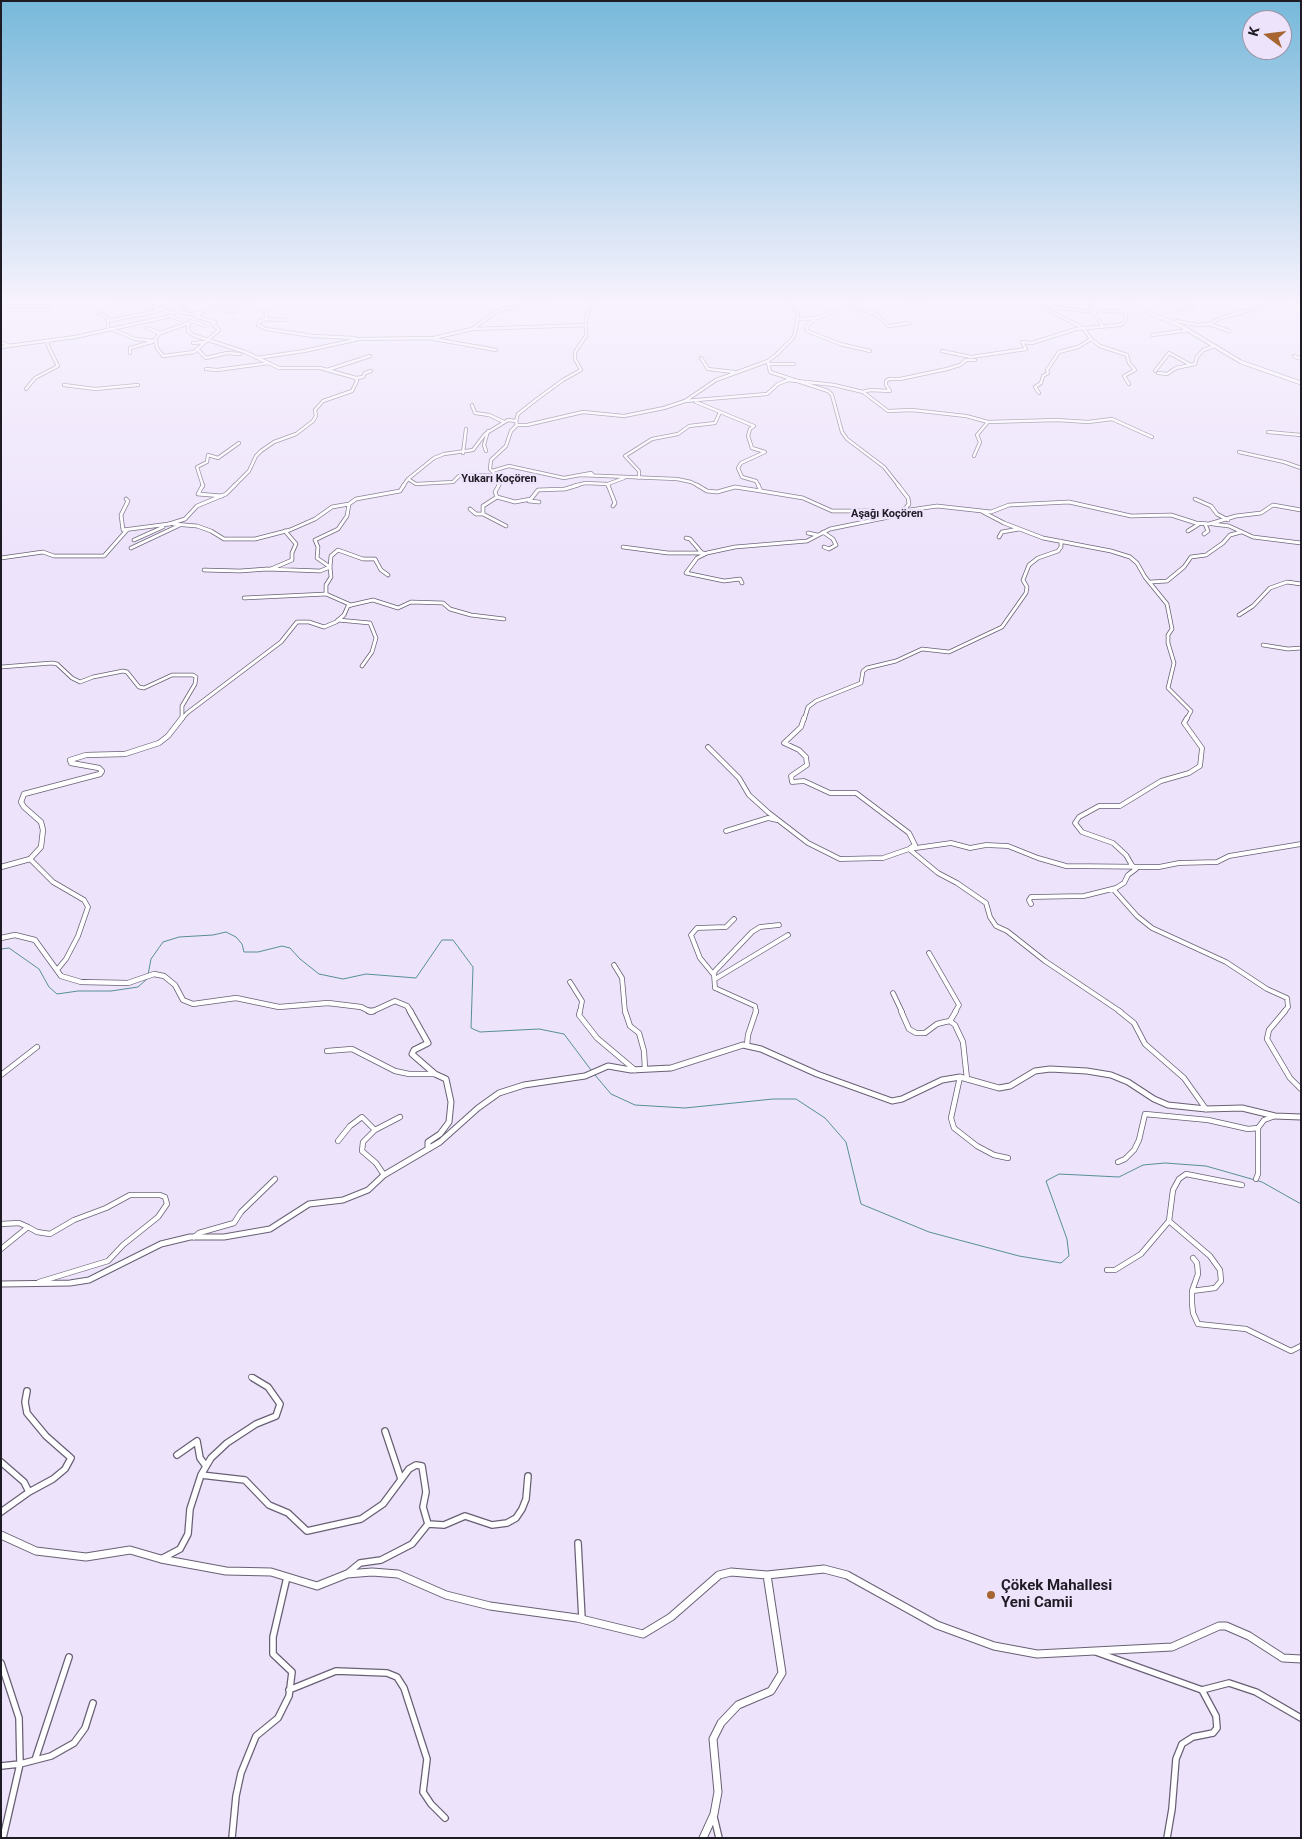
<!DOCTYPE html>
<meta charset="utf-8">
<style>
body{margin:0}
#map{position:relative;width:1302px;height:1839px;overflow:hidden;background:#ede3fb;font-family:Roboto,sans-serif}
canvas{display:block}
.frame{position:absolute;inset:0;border:2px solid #1f1b24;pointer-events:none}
.north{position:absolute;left:1242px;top:10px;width:50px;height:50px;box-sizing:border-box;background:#ede3fb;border:1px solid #9b93a5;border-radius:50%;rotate:285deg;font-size:14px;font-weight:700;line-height:20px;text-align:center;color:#1f1b24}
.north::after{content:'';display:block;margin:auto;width:18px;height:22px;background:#a76532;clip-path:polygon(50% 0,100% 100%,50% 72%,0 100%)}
</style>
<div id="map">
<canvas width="1302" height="1839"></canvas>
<div class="frame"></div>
<div class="north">K</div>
</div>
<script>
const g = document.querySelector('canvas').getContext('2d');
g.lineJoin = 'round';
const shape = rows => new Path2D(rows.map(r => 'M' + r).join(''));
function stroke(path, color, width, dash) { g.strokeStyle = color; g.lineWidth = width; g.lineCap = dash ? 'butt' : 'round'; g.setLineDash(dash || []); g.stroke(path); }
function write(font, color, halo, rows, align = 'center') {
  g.font = font + ' Roboto,sans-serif'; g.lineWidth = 5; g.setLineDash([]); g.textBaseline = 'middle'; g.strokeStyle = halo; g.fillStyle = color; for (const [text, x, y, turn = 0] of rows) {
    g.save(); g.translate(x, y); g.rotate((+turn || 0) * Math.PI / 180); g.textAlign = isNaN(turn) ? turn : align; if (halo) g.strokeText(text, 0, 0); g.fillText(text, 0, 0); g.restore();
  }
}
stroke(shape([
 [1,949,9,948,39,969,49,987,57,994,78,991,111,991,138,987,147,979],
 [148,975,151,959,163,942,179,937,213,935,226,932,236,937,242,944,244,952,258,952,282,946,290,948,300,959,319,974,343,979,366,974,416,978,442,940,453,940,473,967,471,1028,480,1032,539,1029,564,1034,591,1070],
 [595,1075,611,1094,635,1105,685,1108,773,1099,796,1099,825,1118,846,1142,861,1204,929,1232,1019,1256,1061,1263,1069,1256,1067,1239,1046,1181,1059,1174,1119,1177,1143,1165,1165,1163,1206,1166,1262,1182,1301,1204]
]), '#578f97', 1);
const minorFar4 = shape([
 [112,300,139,303,172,313],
 [220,300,222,305],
 [261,300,264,300],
 [906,300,932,307],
 [1089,300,1090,306,1103,327],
 [1161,300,1183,310,1194,307,1180,300],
 [243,302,267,312,266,319],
 [1,306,51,306],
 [849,306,875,314,889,326,909,323],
 [1044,308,1083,328,1091,339,1100,346,1127,355,1129,363,1135,370,1124,376,1129,384],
 [1044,308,1044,306,1049,306,1093,312],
 [1092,310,1126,312],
 [175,311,190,302,211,300],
 [227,312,237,310,239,302],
 [99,313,108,318,108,329],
 [815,318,806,327,807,331,840,344,870,351],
 [798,319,817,318,864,300],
 [180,320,171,316,172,313,179,311,189,314,201,313],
 [284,320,266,319,260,321,258,325,266,329,313,336,355,338],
 [107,321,154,312,180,300],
 [192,321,205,326],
 [1176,321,1198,325,1209,324,1221,318,1286,300],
 [189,323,160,333,155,339,157,348,163,356,194,352,219,330,212,323,215,322,198,317],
 [1209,324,1229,331],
 [147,328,160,333],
 [112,329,135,339,155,341],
 [472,329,586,325],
 [1152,335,1189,330],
 [434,339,496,350],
 [1,342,10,346],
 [193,343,205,342],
 [1,347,75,337,171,316],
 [198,350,206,358,227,353,240,354],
 [942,351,971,357,1026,349,1022,342,1032,343,1076,329,1120,325,1125,322,1127,309,1135,306],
 [130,353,130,348,152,342],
 [1294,356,1301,359],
 [257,358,304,351,359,339,434,338,472,329,496,312,508,308,543,303,549,300],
 [701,358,708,369,734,372],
 [768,364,794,364],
 [206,369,217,370,269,363],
 [327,370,370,356],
 [1155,371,1169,353,1191,365],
 [1158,373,1167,374,1176,368,1195,364,1197,357,1203,350,1215,346],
 [356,378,363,377,365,373,371,371],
 [64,385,95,389,138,385],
 [26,389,35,378,58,366,48,346,48,341],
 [863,392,870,390,890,391,886,385,886,381,889,379,900,379,947,369,960,365,966,360,975,360],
 [1039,393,1035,387,1041,383,1043,376,1048,373,1047,370,1059,352,1078,347,1091,339],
 [685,401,767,394,778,384,788,380,834,385,863,392,888,411,912,410,966,416,988,422,1057,420,1088,422,1112,419,1152,437],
 [696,402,754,426,750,429,748,436,752,448,765,452,741,463,738,468,742,477,756,481,759,486],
 [472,405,475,413,489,415,504,422],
 [516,421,518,414,537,399,563,380,581,370,575,359,575,352,586,336,586,319,592,300],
 [1268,432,1301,435],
 [486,451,484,445,488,431],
 [1239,452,1284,462,1301,468],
 [463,453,466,429],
 [974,456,980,442,977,435,988,422],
 [492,471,509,466,564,478,580,475],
 [593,475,591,473,580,475,677,479,691,482,699,486],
 [639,478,639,471,625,456,652,439,678,434,689,426,715,423,720,412],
 [408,479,416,484,453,482,459,476,488,475,494,476,501,481,516,480],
 [608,484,608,486],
 [203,486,197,467,207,462,208,455,218,458,239,443],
 [498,486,501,481,490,469,491,460,506,446,511,431,517,425],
 [574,486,585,483,608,484,624,478]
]);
const minorFar3 = shape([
 [203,485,198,494,222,496],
 [499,485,495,492,497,497,515,502,531,499,538,490,565,489,578,485],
 [608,485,615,503,613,506],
 [697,485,707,491,717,492,735,487,761,491,803,498,832,511,872,511,891,516],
 [758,485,761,491],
 [497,497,483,506,483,514,506,526],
 [126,499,128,501,121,515,123,530,169,524],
 [1195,499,1211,506,1217,514,1228,520],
 [529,501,539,502],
 [470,509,476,514,483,514],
 [983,512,1004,523,1043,538,1111,551,1130,557,1137,563,1145,577,1167,604,1172,629,1168,635,1168,643,1174,663,1168,688,1191,711,1186,720],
 [1213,524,1229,526,1253,537,1301,543],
 [1188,531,1199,524],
 [823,532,833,539,836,545,829,549,824,547],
 [808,533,817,535],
 [1204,534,1208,531,1205,524],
 [999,537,1002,532,1019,529],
 [686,538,690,539,702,553],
 [134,540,163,527],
 [623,547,668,553,704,553],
 [131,548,180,525],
 [1,558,43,552,54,556,104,556,127,530],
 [271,569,292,560,292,553,296,544,285,531],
 [204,570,240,571,267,569,320,571,330,567,331,556,338,550,363,559,375,559,381,570,388,575],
 [1151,582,1167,581,1184,567,1191,557,1206,555,1223,543,1230,535,1241,532],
 [742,583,740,579,724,581,686,573,697,558,707,553,735,547,807,541,830,529,889,517,903,511],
 [244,598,326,594],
 [351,605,373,600,398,608,411,602,443,603,450,609,471,615,504,619],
 [1239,615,1253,606,1270,588,1287,582,1301,584],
 [338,620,370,623,376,638,372,652,362,666],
 [1263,645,1288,649,1301,648],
 [1,667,52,663,57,664,72,678,80,682,93,677,123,671,127,672,139,687,144,688,172,675,193,675,196,677,195,684,182,706,182,717],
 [804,720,808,707,816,701,861,683,863,671,867,668,896,661,922,649,949,652,1002,627,1026,593,1027,587,1023,580,1029,565,1038,558,1058,551,1061,547,1061,541]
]);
const minorFar2 = shape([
 [804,718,801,727,784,743,799,750,806,757,807,765,791,776,792,782,804,781,830,793,856,793,909,833,915,845,910,848],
 [708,747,739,778,749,795,769,813,808,843,840,859,883,858,909,849,951,843,970,848,986,845,1008,846,1038,858,1066,866,1159,867,1179,863,1217,862,1229,856,1301,844],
 [726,831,768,818,777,820],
 [909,849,938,873,957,883,986,903,990,917,996,926,1007,931,1045,961,1121,1012],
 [30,859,53,882,84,900,88,907,78,936,66,959,57,970],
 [1133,867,1126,855,1113,843,1082,832,1075,823,1079,817,1099,806,1120,806,1161,781,1189,773,1200,766,1202,748,1184,723,1187,718],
 [1113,889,1137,916,1152,928,1226,962,1267,989,1287,998,1288,1007,1284,1012],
 [1031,904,1029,900,1031,897,1084,896,1116,888,1124,883,1128,875,1136,869],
 [734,919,726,927,697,928,691,935,700,958,714,975,715,988,755,1006,756,1012],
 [929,953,959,1005,955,1012],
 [614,965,622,978,625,1012],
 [714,975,715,971,752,932,760,927,779,925],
 [715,979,788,935],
 [570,982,582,1001,580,1012],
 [893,993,902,1012]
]);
const minorFar1 = shape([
 [580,1011,579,1015,597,1038,635,1070],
 [625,1011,630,1026,639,1033,644,1051,645,1069],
 [901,1011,909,1029,916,1033,925,1033,937,1024,945,1022,950,1021,955,1025,963,1042,967,1079],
 [1119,1011,1134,1023,1145,1044,1184,1078,1206,1109],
 [1285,1011,1269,1030,1267,1039,1290,1078,1301,1089],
 [950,1021,956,1011],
 [747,1045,748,1035,756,1011],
 [327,1051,352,1049,395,1071,409,1074,435,1074],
 [1,1075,37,1047],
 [960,1077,951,1118,954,1128,977,1146,994,1155,1008,1158],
 [375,1130,400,1117],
 [338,1141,350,1126,362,1117,375,1130,363,1142,362,1151,376,1163,384,1175],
 [1118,1162,1125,1159,1134,1150,1139,1140,1145,1114,1208,1120,1248,1129,1258,1128,1264,1120,1275,1116],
 [1256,1179,1258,1174,1258,1128],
 [1,1224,19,1223,28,1227,1,1249],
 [28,1227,37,1232,50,1234,74,1220,106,1208,130,1195,160,1195,165,1197,167,1204,158,1217,123,1245,108,1261,39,1282],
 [194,1237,199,1233,234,1223,241,1212,275,1179],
 [1193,1258,1197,1263,1198,1274,1192,1291,1192,1303,1193,1313,1198,1324,1246,1329,1291,1351,1301,1346],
 [1107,1270,1115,1270,1141,1254,1169,1221],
 [1192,1291,1215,1288,1221,1281,1220,1270,1210,1256,1169,1221,1173,1190,1179,1179,1186,1174,1242,1185],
 [251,1377,255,1379]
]);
const minor = shape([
 [27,1391,25,1402,27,1413,46,1436,71,1458,65,1469,53,1479,29,1492],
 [385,1431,401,1479],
 [177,1455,197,1441,200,1458,206,1466],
 [1,1462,24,1482,29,1492,1,1512],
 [201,1475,245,1480,269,1505,288,1513,307,1531,361,1519,383,1504,409,1469,416,1465,422,1466,426,1492,423,1507,428,1524,412,1544,381,1560,360,1563,349,1572],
 [428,1524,444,1525,465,1516,492,1525,507,1523,516,1518,522,1509,526,1499,528,1476],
 [578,1543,582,1619],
 [161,1559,180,1549,188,1534,190,1509,201,1475,211,1458,227,1443,256,1424,276,1416,280,1404,268,1387,253,1378],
 [1096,1652,1202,1690,1229,1683,1256,1692,1301,1718],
 [1,1663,19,1718,20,1764,3,1838],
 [289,1690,336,1671,387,1673,397,1677,404,1688,427,1759,423,1792,431,1804,445,1818],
 [35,1760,69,1657],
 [1,1766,20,1764,51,1756,74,1743,85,1728,93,1703],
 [714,1817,719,1838],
 [232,1838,236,1796,241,1773,256,1736,278,1718,289,1696,292,1672,273,1654,273,1637,287,1577],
 [1167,1838,1172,1809,1176,1759,1182,1744,1193,1737,1213,1733,1217,1728,1216,1716,1202,1690]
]);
const tertiaryFar4 = shape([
 [768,361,770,372,828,391,832,395,842,432,847,439,884,467,899,486],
 [234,486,249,471,256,456,261,451,274,442,296,434,313,421,316,416,315,410,323,401,352,391,357,381,356,378,320,368,279,368,245,352,193,335,188,331,189,323,203,311,222,305,251,300],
 [403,486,408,479,434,458,444,454,473,450,485,434,508,420,516,421,517,425,527,425,583,412,624,416,664,408,685,401,716,380,768,361,776,355,793,338,795,333,798,315,790,300]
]);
const tertiaryFar3 = shape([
 [898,485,908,498,909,504,903,511],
 [903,511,937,506,991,512,1009,505,1069,502,1131,516,1171,515,1196,523,1209,524,1236,516,1261,513,1273,505,1301,510],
 [169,524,185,519,197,506,226,494,235,485],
 [173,524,197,526,211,531,224,539,255,539,290,530,315,519,332,507,349,504],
 [181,720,187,713,281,642,297,622,309,622,324,627,336,622,344,615,348,606,351,605,326,594,326,585,331,577,330,567,317,558,318,547,315,540,338,529,347,516,349,504,356,499,400,491,404,485]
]);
const tertiaryFar2 = shape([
 [1,867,30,859,41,847,43,830,41,822,24,807,21,802,24,794,100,774,102,771,99,768,71,763,70,760,86,755,125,754,159,743,168,736,182,718],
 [1,938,15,935,35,940,61,976,81,982,128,983,154,974,164,976,175,985,183,1000,193,1004,236,998,279,1007,328,1003,361,1007,371,1012,395,1001,407,1006,411,1012]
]);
const tertiaryFar1 = shape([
 [369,1011,373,1011],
 [410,1011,428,1043,414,1050,412,1054,435,1074,446,1079,451,1102,449,1122,440,1134,428,1142,428,1149],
 [1,1284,70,1283,89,1280,161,1244,190,1237,224,1237,270,1229,309,1204,343,1200,368,1190,384,1175,440,1142,478,1108,499,1093,524,1085,585,1076,608,1066,631,1070,671,1068,743,1045,761,1049,817,1074,892,1101,902,1099,942,1080,960,1077,999,1088,1010,1086,1035,1071,1050,1069,1087,1071,1111,1075,1128,1082,1154,1099,1168,1105,1206,1109,1242,1108,1275,1116,1301,1117]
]);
const tertiary = shape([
 [1,1535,36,1551,86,1557,130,1550,161,1559,226,1571,271,1572,317,1586,347,1574,372,1572,398,1574,446,1595,490,1606,577,1618,643,1634,671,1617,719,1575,731,1572,767,1575,824,1569,847,1575,937,1625,994,1646,1037,1654,1172,1647,1219,1626,1226,1626,1249,1636,1283,1658,1301,1659],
 [703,1838,714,1814,718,1792,713,1739,721,1723,738,1705,771,1691,782,1673,767,1575]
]);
const trunk = shape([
 [1118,300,1181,326,1241,362,1301,383]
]);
stroke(minorFar4, '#696075', 4);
stroke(minorFar3, '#696075', 4.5);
stroke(minorFar2, '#696075', 5.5);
stroke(minorFar1, '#696075', 6);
stroke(minor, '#696075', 8);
stroke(tertiaryFar4, '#696075', 4);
stroke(tertiaryFar3, '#696075', 4.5);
stroke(tertiaryFar2, '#696075', 6);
stroke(tertiaryFar1, '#696075', 7);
stroke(tertiary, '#696075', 9);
stroke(trunk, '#696075', 4.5);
stroke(minorFar4, '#fff', 2.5);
stroke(minorFar3, '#fff', 3);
stroke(minorFar2, '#fff', 4);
stroke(minorFar1, '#fff', 4.5);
stroke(minor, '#fff', 5.5);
stroke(tertiaryFar4, '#fff', 2.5);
stroke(tertiaryFar3, '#fff', 3);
stroke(tertiaryFar2, '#fff', 4.5);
stroke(tertiaryFar1, '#fff', 5);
stroke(tertiary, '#fff', 7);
stroke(trunk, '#fff', 3);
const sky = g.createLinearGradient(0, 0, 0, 557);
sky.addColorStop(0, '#77b9db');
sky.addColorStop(0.54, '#f7f2fd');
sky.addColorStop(1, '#f7f2fd00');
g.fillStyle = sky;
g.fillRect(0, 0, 1302, 557);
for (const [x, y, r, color] of [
 [991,1595,5,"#a76532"]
]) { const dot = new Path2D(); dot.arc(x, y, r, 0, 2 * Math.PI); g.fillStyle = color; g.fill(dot); stroke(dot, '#ede3fb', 2); }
write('bold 11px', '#1f1b24', '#ede3fb', [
 ["Yukarı Koçören",499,479],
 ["Aşağı Koçören",887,514]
]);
write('bold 15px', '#1f1b24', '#ede3fb', [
 ["Çökek Mahallesi",1001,1586],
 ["Yeni Camii",1001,1603]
], 'left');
</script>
